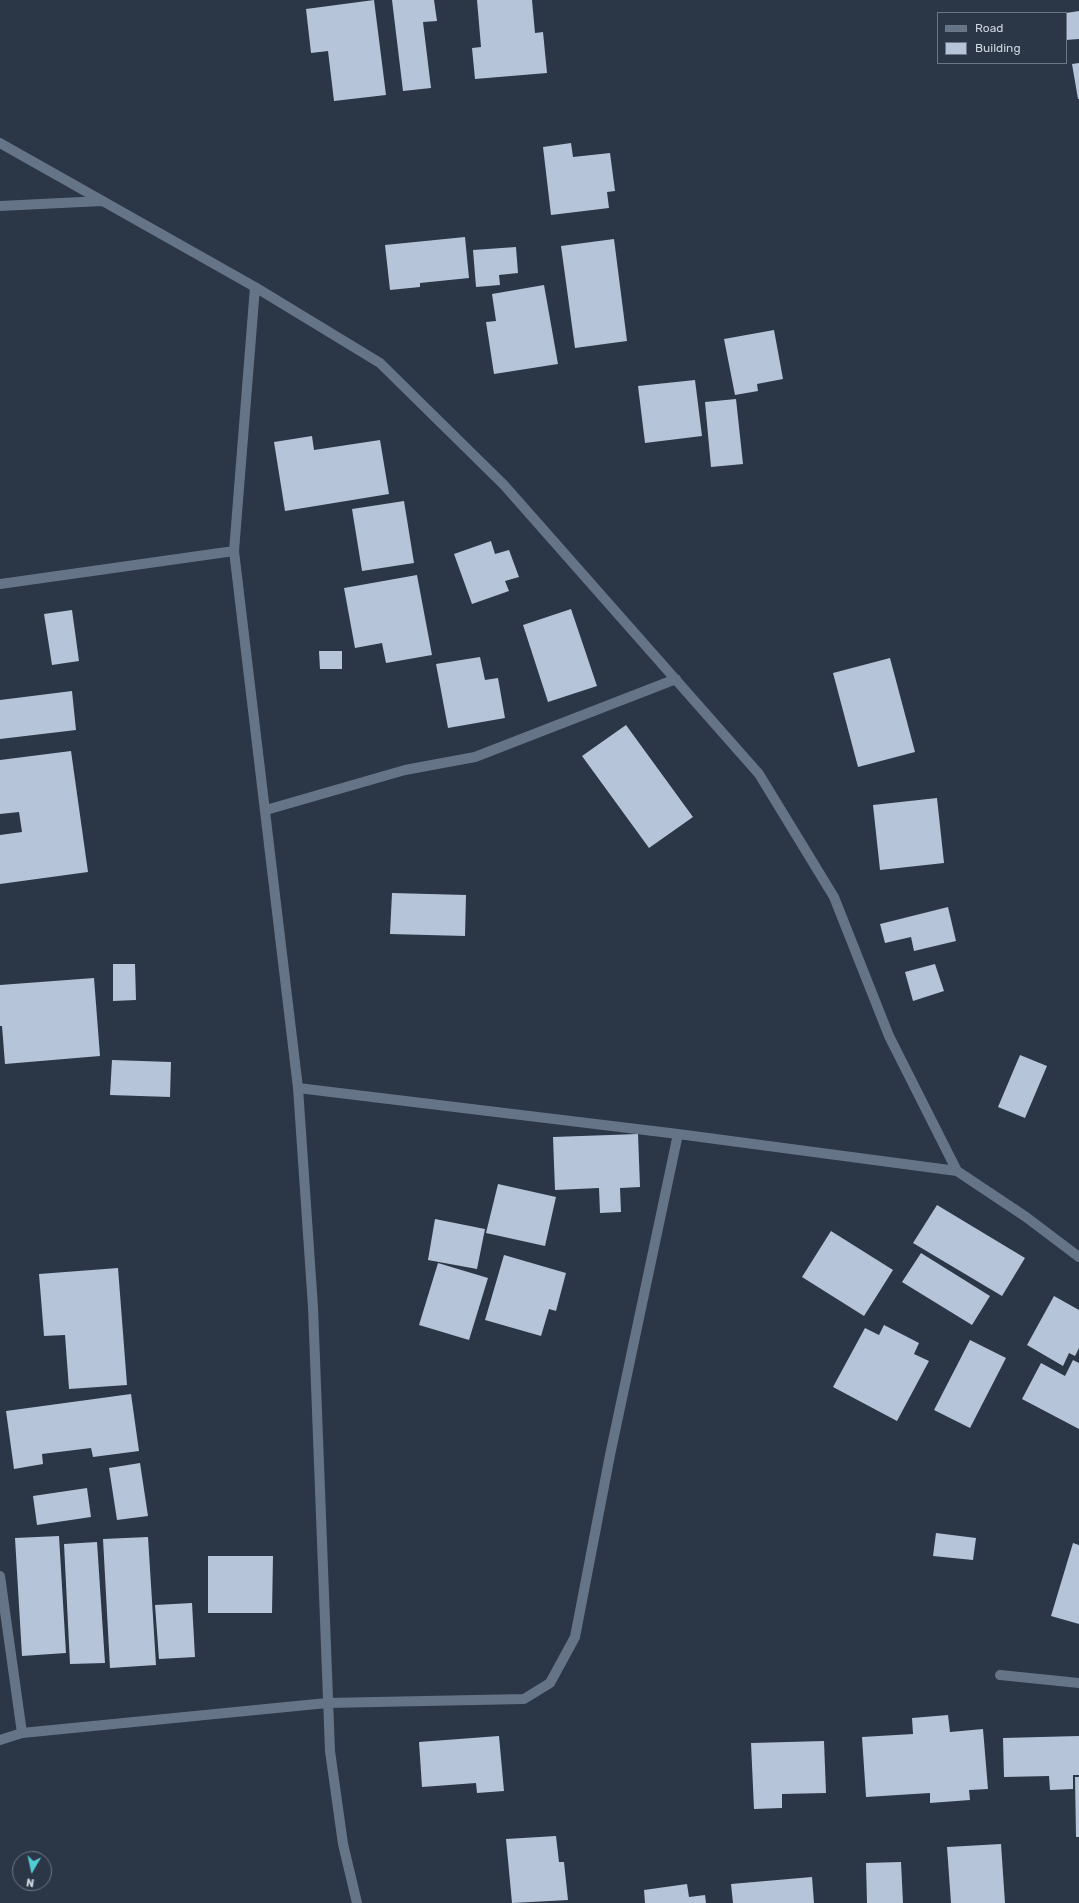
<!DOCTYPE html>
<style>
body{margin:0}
#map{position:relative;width:1079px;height:1903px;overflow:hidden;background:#2b3647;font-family:Rubik,sans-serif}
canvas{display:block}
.legend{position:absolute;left:937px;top:12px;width:130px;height:52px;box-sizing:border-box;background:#2b3647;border:1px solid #6c7684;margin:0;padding:5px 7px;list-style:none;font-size:12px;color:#ced6e0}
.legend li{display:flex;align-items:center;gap:8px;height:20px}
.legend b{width:20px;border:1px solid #6c7684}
.north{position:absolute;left:12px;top:1851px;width:40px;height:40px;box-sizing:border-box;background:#2b3647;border:1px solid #6c7684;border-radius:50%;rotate:189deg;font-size:11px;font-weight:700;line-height:16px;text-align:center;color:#ced6e0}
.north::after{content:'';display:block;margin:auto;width:14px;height:18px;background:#51ccd4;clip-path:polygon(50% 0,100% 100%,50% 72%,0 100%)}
</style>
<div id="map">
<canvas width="1079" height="1903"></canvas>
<ul class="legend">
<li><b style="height:5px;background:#667487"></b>Road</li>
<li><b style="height:11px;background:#b5c4d9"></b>Building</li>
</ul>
<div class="north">N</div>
</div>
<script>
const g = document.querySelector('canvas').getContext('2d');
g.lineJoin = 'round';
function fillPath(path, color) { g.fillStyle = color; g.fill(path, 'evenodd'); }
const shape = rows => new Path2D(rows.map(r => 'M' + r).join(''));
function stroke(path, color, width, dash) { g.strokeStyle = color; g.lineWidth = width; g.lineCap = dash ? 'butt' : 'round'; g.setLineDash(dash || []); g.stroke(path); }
fillPath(shape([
 [374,0,386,95,334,101,328,51,311,53,306,9],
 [392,0,434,0,437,21,423,22,431,88,403,91],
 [477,0,532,0,535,33,543,32,547,73,475,79,472,48,481,47],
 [1079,11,1079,39,1066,40,1066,13],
 [1079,63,1079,99,1078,99,1072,64],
 [571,143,573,157,610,153,615,191,607,192,609,208,551,215,543,147],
 [465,237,469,278,420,283,420,287,390,290,385,245],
 [614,239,627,341,575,348,561,246],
 [516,247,518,273,499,275,500,285,476,287,473,250],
 [544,285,558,364,494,374,486,322,496,321,492,294],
 [774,330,783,379,757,384,758,391,735,395,724,339],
 [695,380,702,436,645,443,638,386],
 [736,399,743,464,711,467,705,402],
 [312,436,314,450,380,440,389,494,285,511,274,442],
 [404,501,414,563,362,571,352,509],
 [491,541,495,554,509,550,519,577,505,581,509,591,472,604,454,554],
 [417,575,432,655,386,663,382,643,355,648,344,588],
 [571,609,597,686,548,702,523,625],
 [72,610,79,661,52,665,44,614],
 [319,651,342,651,342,669,320,669],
 [480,657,485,680,498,678,505,718,448,728,436,664],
 [890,658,915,752,858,767,833,673],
 [72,691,76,730,0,739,0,700],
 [626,725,693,817,649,848,582,756],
 [71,751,88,872,0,884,0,835,22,832,19,812,0,814,0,760],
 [937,798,944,863,880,870,873,805],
 [392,893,466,895,465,936,390,934],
 [948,907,956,941,914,951,911,937,885,943,880,924],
 [113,964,135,964,136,1000,113,1001],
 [935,964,944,991,913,1001,905,972],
 [94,978,100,1056,5,1064,2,1026,0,1026,0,985],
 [1020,1055,1047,1066,1025,1118,998,1107],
 [112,1060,171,1062,170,1097,110,1095],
 [638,1134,640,1187,620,1188,621,1212,600,1213,599,1188,555,1190,553,1137],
 [498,1184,556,1197,545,1246,486,1233],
 [937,1205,1025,1258,1002,1296,913,1243],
 [435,1219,485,1229,477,1269,428,1260],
 [831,1231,893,1270,864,1316,802,1277],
 [921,1253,990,1296,972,1325,902,1282],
 [504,1255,566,1273,556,1311,549,1309,541,1336,485,1320],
 [438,1263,488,1278,469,1340,419,1325],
 [118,1268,127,1385,69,1389,65,1335,44,1336,39,1274],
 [1054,1296,1079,1310,1079,1348,1075,1356,1069,1353,1063,1366,1027,1345],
 [884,1325,919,1343,914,1354,929,1361,897,1421,833,1387,865,1328,879,1335],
 [970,1340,1006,1358,970,1428,934,1410],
 [1073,1360,1079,1363,1079,1429,1022,1399,1041,1363,1065,1376],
 [131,1394,139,1451,93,1457,91,1448,42,1454,43,1464,14,1469,6,1411],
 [140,1463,148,1516,117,1520,109,1468],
 [87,1488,91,1517,37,1525,33,1496],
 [936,1533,976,1538,973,1560,933,1556],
 [59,1536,66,1653,22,1656,15,1538],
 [148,1537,156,1665,110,1668,103,1539],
 [97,1542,105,1663,70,1664,64,1544],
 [1073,1543,1079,1545,1079,1624,1051,1616],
 [208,1556,273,1556,272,1613,208,1613],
 [192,1603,195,1657,159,1659,155,1605],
 [948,1715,950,1732,983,1729,988,1789,969,1790,970,1800,930,1803,930,1793,866,1797,862,1737,913,1734,912,1718],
 [499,1736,504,1791,477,1793,476,1783,422,1787,419,1742],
 [1079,1736,1079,1775,1073,1775,1073,1789,1050,1790,1049,1776,1004,1777,1003,1738],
 [824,1741,826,1793,782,1794,782,1808,754,1809,751,1743],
 [1075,1777,1079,1777,1079,1837,1076,1837],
 [556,1836,559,1862,564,1862,568,1900,512,1903,506,1839],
 [1001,1844,1005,1903,951,1903,947,1847],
 [901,1862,903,1903,867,1903,866,1863],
 [812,1877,814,1903,733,1903,731,1884],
 [687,1884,689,1897,705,1895,706,1903,645,1903,644,1890]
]), '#b5c4d9');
stroke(shape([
 [0,143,255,287,380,363,504,485,759,774,834,897,889,1036,957,1171,1026,1217,1079,1257],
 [0,206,102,201],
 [255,287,234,551,298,1088,313,1307,330,1751,343,1844,357,1903],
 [0,584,234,551],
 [266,810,405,770,475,757,676,679],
 [298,1088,678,1134,957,1171],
 [0,1576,22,1733],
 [1000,1675,1079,1683],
 [0,1740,22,1733,327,1703,524,1699,550,1683,575,1637,610,1455,678,1134]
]), '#667487', 10);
</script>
